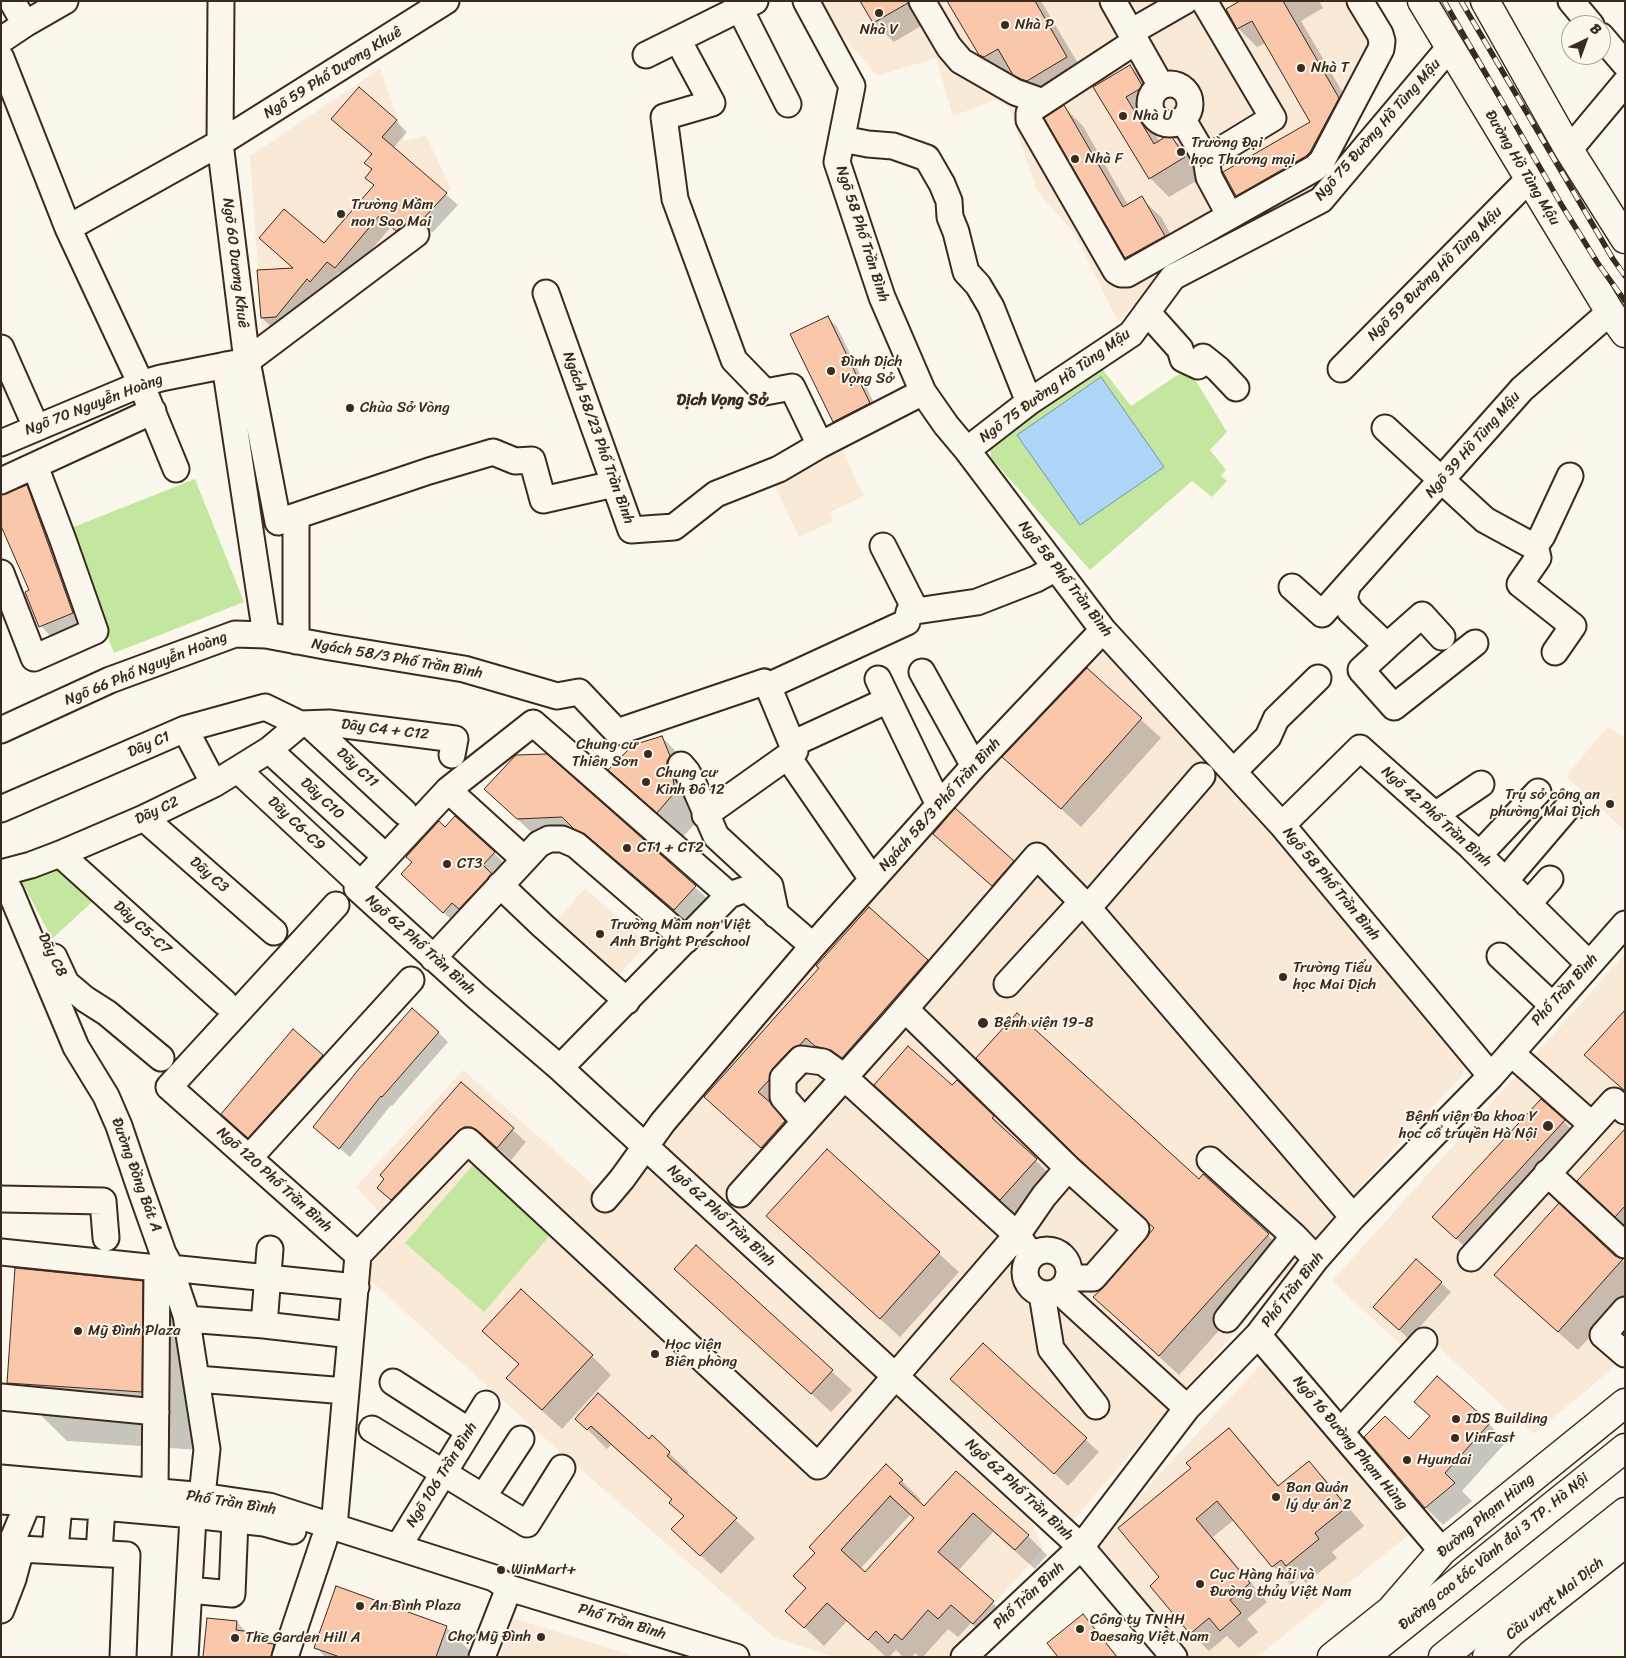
<!DOCTYPE html>
<meta charset="utf-8">
<style>
body{margin:0}
#map{position:relative;width:1626px;height:1658px;overflow:hidden;background:#fbf7ec;font-family:Sriracha,sans-serif}
canvas{display:block}
.frame{position:absolute;inset:0;border:2px solid #3b2a1e;pointer-events:none}
.north{position:absolute;left:1561px;top:15px;width:50px;height:50px;box-sizing:border-box;background:#fbf7ec;border:1px solid #aea59a;border-radius:50%;rotate:42deg;font-size:14px;font-weight:700;line-height:20px;text-align:center;color:#3b2a1e}
.north::after{content:'';display:block;margin:auto;width:18px;height:22px;background:#3b2a1e;clip-path:polygon(50% 0,100% 100%,50% 72%,0 100%)}
</style>
<div id="map">
<canvas width="1626" height="1658"></canvas>
<div class="frame"></div>
<div class="north">B</div>
</div>
<script>
const g = document.querySelector('canvas').getContext('2d');
g.lineJoin = 'round';
function fillPath(path, color) { g.fillStyle = color; g.fill(path, 'evenodd'); }
const shape = rows => new Path2D(rows.map(r => 'M' + r).join(''));
function stroke(path, color, width, dash) { g.strokeStyle = color; g.lineWidth = width; g.lineCap = dash ? 'butt' : 'round'; g.setLineDash(dash || []); g.stroke(path); }
function write(font, color, halo, rows, align = 'center') {
  g.font = font + ' Sriracha,sans-serif'; g.lineWidth = 4; g.setLineDash([]); g.textBaseline = 'middle'; g.strokeStyle = halo; g.fillStyle = color; for (const [text, x, y, turn = 0] of rows) {
    g.save(); g.translate(x, y); g.rotate((+turn || 0) * Math.PI / 180); g.textAlign = isNaN(turn) ? turn : align; if (halo) g.strokeText(text, 0, 0); g.fillText(text, 0, 0); g.restore();
  }
}
fillPath(shape([
 [817,1,1373,1,1393,36,1380,85,1316,188,1163,272,1118,322,1075,234,1037,191,1009,108,996,100,953,116,936,58,877,76,828,19],
 [380,69,405,141,426,135,451,189,406,239,263,343,250,156],
 [839,443,864,496,830,512,834,521,799,537,770,476],
 [1097,643,1138,681,1232,786,1464,1051,1463,1075,1421,1119,1349,1200,1068,1526,654,1143],
 [1608,726,1622,737,1625,734,1625,831,1566,776],
 [585,888,647,944,614,980,553,925],
 [1625,954,1625,1356,1592,1386,1533,1434,1420,1330,1403,1347,1332,1281],
 [463,1070,607,1197,643,1158,1027,1511,1043,1549,947,1657,834,1657,775,1638,541,1435,362,1273,379,1212,356,1187],
 [1265,1360,1411,1533,1257,1657,1190,1657,1095,1544],
 [513,1618,638,1657,500,1657]
]), '#fbe9d8');
fillPath(shape([
 [1090,353,1131,406,1188,368,1227,432,1210,450,1226,470,1221,476,1227,481,1212,497,1192,481,1090,570,991,458,989,430],
 [195,479,244,602,114,653,66,530],
 [57,864,92,902,52,939,20,878],
 [474,1164,552,1233,484,1312,405,1243]
]), '#c4e7a0');
const water = shape([
 [1101,377,1164,467,1080,525,1017,435,1101,377]
]);
fillPath(water, '#add6f8');
stroke(water, '#7f91a1', 1);
fillPath(shape([
 [862,1,914,1,926,23,894,42,874,23],
 [949,1,1041,1,1086,77,1034,94,1013,71,1004,76,980,54],
 [1242,1,1319,1,1323,8,1301,21,1357,117,1256,214,1237,195,1312,122,1266,43,1257,47,1238,28,1227,10],
 [1130,66,1149,85,1162,106,1144,117,1160,142,1170,136,1190,155,1203,177,1169,197,1150,178,1094,88],
 [1064,107,1083,126,1128,205,1141,198,1161,217,1183,256,1146,277,1126,258,1046,118],
 [396,121,407,132,393,148,458,205,433,232,427,231,409,242,391,227,347,278,339,272,322,293,319,290,287,328,274,329,262,318,294,269,260,238,324,245,375,186,373,155,344,130],
 [828,317,837,327,879,413,843,431,834,422],
 [27,486,39,499,85,626,53,639,41,626],
 [1087,670,1161,738,1081,827,1004,757],
 [662,737,687,763,700,818,683,837,635,795,610,770],
 [547,756,708,899,687,922,600,847,589,841,576,829,531,832,485,789],
 [445,829,494,853,507,866,457,925,415,887],
 [935,834,1013,862,1032,881,1012,904],
 [869,909,946,980,862,1076,810,1068,792,1088,788,1100,777,1111,790,1124,781,1166,706,1097,820,969],
 [1625,1012,1625,1092,1586,1055],
 [294,1031,335,1069,261,1150,236,1127],
 [438,1032,448,1042,392,1106,391,1105,350,1157,314,1127],
 [957,1081,1012,1136,1011,1137,1055,1179,1020,1218,875,1084,952,1087],
 [461,1084,526,1142,511,1160,492,1143,485,1139,477,1140,405,1212,378,1188],
 [1541,1101,1583,1140,1476,1257,1453,1236],
 [1625,1142,1625,1225,1598,1201],
 [827,1151,959,1272,900,1337,787,1235],
 [1203,1176,1288,1254,1179,1375,1095,1297,1105,1288],
 [696,1247,852,1390,831,1412,676,1269],
 [1615,1257,1625,1262,1625,1298,1578,1350,1515,1294],
 [1416,1260,1451,1292,1409,1339,1384,1316],
 [142,1282,200,1341,199,1450,67,1441,8,1383],
 [484,1331,592,1356,611,1375,562,1429,527,1397,520,1365],
 [983,1345,1099,1452,1068,1486,965,1391],
 [577,1419,649,1441,652,1437,689,1472,686,1475,755,1538,721,1574,692,1548,685,1517,673,1500,611,1445,607,1449],
 [1489,1424,1506,1442,1462,1491,1472,1501,1443,1525,1426,1508,1365,1437,1409,1440],
 [1229,1429,1247,1448,1279,1486,1309,1463,1327,1481,1364,1526,1332,1552,1337,1558,1306,1583,1300,1577,1291,1585,1273,1566,1235,1519,1213,1537,1267,1602,1247,1619,1258,1632,1239,1648,1227,1636,1209,1651,1191,1633,1161,1577,1192,1468],
 [956,1472,1028,1536,1047,1555,1035,1569,993,1532,958,1571,1012,1621,993,1643,971,1623,958,1637,948,1629,923,1657,920,1657,915,1653,912,1657,903,1657,896,1650,889,1657,886,1657,847,1621,824,1646,787,1611,807,1589,794,1576,816,1553,902,1481,921,1500,918,1502,924,1508],
 [910,1515,915,1519,865,1573,860,1569],
 [1083,1616,1096,1629,1118,1657,1059,1657],
 [237,1622,247,1633,265,1635,287,1657,205,1657],
 [446,1627,476,1657,325,1657,316,1647]
]), '#0003');
const building = shape([
 [860,1,908,1,908,3,873,23,860,1],
 [947,1,1035,1,1067,57,1027,81,1021,79,1013,75,998,49,984,57,979,55,947,1],
 [1240,1,1283,1,1339,98,1310,152,1306,156,1236,196,1223,172,1310,122,1252,21,1237,29,1226,9,1240,1],
 [1130,65,1143,87,1126,97,1154,144,1170,134,1185,157,1149,179,1093,87,1130,65],
 [359,87,397,120,382,137,447,193,421,221,415,220,408,222,396,231,379,216,335,268,327,262,310,282,307,279,276,317,261,318,257,270,293,268,259,238,284,209,324,243,374,185,365,178,372,169,364,163,372,154,331,119,359,87],
 [1064,105,1123,207,1142,196,1165,236,1125,258,1044,118,1064,105],
 [828,316,870,403,833,422,790,334,828,316],
 [27,485,73,613,39,627,25,592,29,590,1,526,1,495,27,485],
 [1087,668,1142,718,1061,809,1002,757,1087,668],
 [662,736,670,756,667,761,667,767,673,778,675,792,657,813,608,770,633,745,662,736],
 [547,754,696,886,674,910,585,834,574,829,562,817,517,819,484,789,516,755,547,754],
 [955,808,1014,861,992,886,933,834,955,808],
 [455,816,495,852,483,865,492,874,459,909,452,903,443,913,401,874,412,862,406,857,439,821,445,827,455,816],
 [869,907,928,960,842,1058,831,1050,815,1046,806,1038,800,1045,791,1049,773,1068,769,1080,758,1092,771,1103,785,1121,761,1148,704,1097,819,968,816,966,869,907],
 [412,1008,439,1032,382,1097,381,1096,339,1149,313,1127,358,1070,412,1008],
 [1625,1010,1625,1091,1584,1055,1625,1010],
 [1017,1013,1199,1179,1203,1174,1269,1234,1159,1356,1093,1297,1104,1287,1154,1228,1078,1158,976,1058,1017,1013],
 [293,1029,323,1055,248,1138,221,1114,293,1029],
 [908,1046,952,1085,957,1080,994,1116,992,1118,1037,1159,1000,1200,874,1085,908,1046],
 [461,1082,514,1128,497,1148,477,1130,471,1127,464,1127,458,1131,391,1200,377,1188,384,1179,380,1175,461,1082],
 [1541,1099,1565,1120,1456,1239,1432,1217,1541,1099],
 [1625,1129,1625,1206,1615,1217,1577,1181,1625,1129],
 [827,1149,940,1252,880,1319,766,1216,827,1149],
 [1559,1203,1615,1256,1623,1259,1558,1332,1494,1275,1559,1203],
 [696,1245,833,1370,811,1394,674,1269,696,1245],
 [1416,1259,1442,1282,1399,1330,1373,1307,1416,1259],
 [15,1268,143,1281,142,1392,7,1383,15,1268],
 [521,1289,593,1355,542,1410,506,1378,519,1364,482,1331,521,1289],
 [983,1343,1087,1438,1054,1474,950,1379,983,1343],
 [1437,1376,1490,1423,1445,1473,1455,1483,1425,1508,1364,1437,1385,1416,1409,1439,1430,1416,1414,1402,1437,1376],
 [598,1393,649,1439,652,1435,670,1452,667,1456,737,1518,700,1556,671,1529,684,1516,669,1503,672,1499,591,1426,587,1430,575,1419,598,1393],
 [1229,1428,1278,1486,1309,1461,1347,1507,1315,1533,1319,1539,1286,1566,1281,1560,1272,1567,1217,1501,1196,1519,1250,1583,1230,1600,1241,1613,1220,1631,1209,1618,1190,1634,1150,1586,1159,1577,1118,1528,1191,1468,1186,1463,1229,1428],
 [886,1464,903,1480,899,1483,924,1506,956,1471,1029,1535,1015,1550,973,1513,938,1552,994,1601,973,1624,951,1605,938,1619,928,1610,902,1640,895,1634,888,1643,876,1631,868,1640,827,1603,804,1628,785,1611,806,1588,793,1576,815,1553,809,1547,886,1464],
 [890,1496,914,1518,865,1572,841,1550,890,1496],
 [336,1586,447,1626,436,1657,340,1657,314,1648,336,1586],
 [1083,1614,1117,1657,1058,1657,1047,1643,1083,1614],
 [207,1618,237,1621,236,1630,266,1634,265,1643,274,1644,271,1657,203,1657,207,1618]
]);
fillPath(building, '#fbc7ab');
stroke(building, '#3b2a1e', 1);
const minor = shape([
 [12,1,25,24],
 [221,1,220,143,247,361,278,522,429,471,493,452,515,461,532,460,543,500,614,484],
 [806,1,852,86,837,162,882,297,923,392,946,425,967,450,1103,630,1282,825,1491,1076],
 [922,1,949,47,961,61,1015,92,1043,102],
 [1113,1,1161,86],
 [1204,1,1273,118,1206,159],
 [1571,1,1591,25],
 [740,9,788,104],
 [1131,32,1185,1],
 [1601,36,1625,64],
 [1,40,25,24,65,1],
 [678,40,712,103,664,117,675,199,734,360,765,392,792,387,820,445],
 [1136,41,1032,109,1029,113,1029,120,1116,271,1121,274,1127,274,1315,168,1322,161,1381,49,1382,41,1380,34,1360,1],
 [646,55,755,1],
 [1,58,68,228,141,384,176,469],
 '1150 104a20 20 0 1 1 40 0a20 20 0 1 1-40 0Z',
 [1183,120,1206,159,1209,177,1230,216],
 [842,139,868,144,893,146,927,158,942,184,949,201,950,217,956,232,966,272,978,285,991,307,1029,402],
 [1569,150,1625,83],
 [68,228,220,143,446,1],
 [546,293,631,530,674,527,716,494,779,469,820,445,923,392],
 [1147,312,1180,349,1183,359,1198,366,1203,357,1218,369,1236,388],
 [1,348,36,427],
 [225,365,266,635],
 [1341,369,1529,179],
 [1385,428,1485,520,1531,545,1537,543,1542,536,1570,476],
 [1,443,141,384,161,378,247,361,416,234],
 [967,450,1029,402,1131,334,1173,277,1321,200,1449,48],
 [1,481,153,411],
 [296,517,296,641],
 [1531,545,1536,549,1538,558,1520,584,1573,626,1555,652],
 [883,546,916,611],
 [1,573,34,658,95,631,63,540,35,466],
 [1292,587,1322,614,1522,389,1610,312],
 [1347,588,1344,599,1350,611,1387,646,1422,615,1442,637],
 [1387,646,1361,670,1394,707,1475,643],
 [922,672,974,766],
 [878,679,939,805],
 [768,686,907,622,909,612,977,602,1036,579,1056,568],
 [309,724,404,812],
 [185,729,214,784],
 [1,730,110,680,235,634,266,635,330,647,464,669,557,696,579,692,617,732,764,682,768,686,795,751,705,815],
 [792,744,888,700],
 [269,750,375,847],
 [788,757,872,879],
 [681,765,687,772,693,783,716,836,770,886,776,915],
 [238,770,353,877],
 [1234,771,1268,737,1276,719,1318,678],
 [448,790,524,859],
 [1,809,185,729,265,707,300,724,329,723,455,739,452,755],
 [1435,815,1481,784],
 [144,818,274,932],
 [1282,825,1360,748,1470,846,1589,964],
 [60,854,224,1002],
 [1479,855,1538,792],
 [1,873,11,893,76,1047,106,1096,119,1126,140,1188,163,1253,168,1262,186,1315,207,1449,202,1496],
 [1,873,31,865,60,854,144,818,214,784,269,750,300,724],
 [1505,881,1568,807],
 [500,885,542,925,627,1001],
 [729,895,533,723,448,790,357,888,476,996,560,1068,1081,1547,1174,1657],
 [1528,904,1550,879],
 [1088,908,1202,776],
 [1500,956,1552,1005],
 [54,957,66,983,85,999,107,1013,161,1058],
 [433,958,539,844,549,839,562,839,576,845,686,940],
 [1007,984,1082,902],
 [905,1009,1068,1168,1136,1229,1093,1278,1068,1278],
 [1511,1053,1592,1125],
 [560,1068,729,895,747,889,813,946],
 [804,1121,783,1097,783,1078,801,1059,823,1062,844,1077,1017,1235,1032,1256],
 [249,1158,411,980],
 [1210,1160,1294,1236,1316,1259],
 [1547,1173,1625,1245],
 [740,1194,892,1024,1037,856,1088,908,1353,1217],
 [1,1199,103,1201,106,1238],
 [605,1199,622,1179,663,1122,813,946,974,766,1103,630],
 '1025 1272a22 22 0 1 1 44 0a22 22 0 1 1-44 0Z',
 [1,1252,157,1268,155,1492],
 [358,1255,468,1141,818,1466,1017,1235,1044,1196,1068,1168],
 [1471,1258,1614,1101,1625,1111],
 [170,1268,356,1287],
 [1059,1291,1187,1408],
 [1042,1294,1051,1349,1096,1406],
 [1625,1310,1603,1335,1625,1354],
 [187,1319,264,1325,351,1335],
 [1227,1319,1294,1236],
 [264,1325,270,1249],
 [1258,1335,1442,1551],
 [197,1379,346,1391],
 [393,1382,469,1431],
 [1,1397,156,1412],
 [372,1429,527,1524,562,1468],
 [1341,1431,1424,1341],
 [1,1478,194,1495,269,1506,494,1578,509,1588,736,1657],
 [483,1497,521,1439],
 [1,1501,102,1507,193,1515,264,1523,293,1531],
 [334,1527,358,1255,169,1087,336,905],
 [398,1547,486,1404],
 [55,1549,59,1505],
 [99,1553,102,1507],
 [3,1563,28,1503],
 [189,1590,232,1594,235,1520],
 [1,1610,13,1579,21,1549,127,1555,123,1657],
 [185,1657,194,1500],
 [285,1657,324,1540],
 [482,1657,509,1588],
 [964,1657,1081,1547,1187,1408,1258,1335,1316,1259,1353,1217,1491,1076,1625,924]
]);
const major = shape([
 [1332,1657,1391,1610,1442,1551,1625,1403],
 [1487,1657,1512,1632,1625,1543]
]);
const highway = shape([
 [1422,1,1610,312,1625,333],
 [1485,1,1569,150,1625,239],
 [1364,1657,1625,1448],
 [1443,1657,1625,1512]
]);
stroke(minor, '#3b2a1e', 29);
stroke(major, '#3b2a1e', 31);
stroke(highway, '#3b2a1e', 31);
stroke(minor, '#fbf7ec', 25);
stroke(major, '#fbf7ec', 28);
stroke(highway, '#fbf7ec', 28);
const rail = shape([
 [1444,1,1561,204,1597,262,1625,301],
 [1461,1,1613,259,1625,276]
]);
stroke(rail, '#3b2a1e', 5.5);
stroke(rail, '#fbf7ec', 4, [11]);
for (const [x, y, r, color] of [
 [879,13,5,"#3b2a1e"],
 [1005,25,5,"#3b2a1e"],
 [1301,68,5,"#3b2a1e"],
 [1123,116,5,"#3b2a1e"],
 [1181,152,5,"#3b2a1e"],
 [1075,159,5,"#3b2a1e"],
 [341,214,5,"#3b2a1e"],
 [831,371,5,"#3b2a1e"],
 [350,408,5,"#3b2a1e"],
 [648,754,5,"#3b2a1e"],
 [646,782,5,"#3b2a1e"],
 [1610,804,5,"#3b2a1e"],
 [627,848,5,"#3b2a1e"],
 [447,864,5,"#3b2a1e"],
 [600,934,5,"#3b2a1e"],
 [1283,977,5,"#3b2a1e"],
 [983,1023,6,"#3b2a1e"],
 [1548,1126,6,"#3b2a1e"],
 [78,1331,5,"#3b2a1e"],
 [655,1354,5,"#3b2a1e"],
 [1456,1419,5,"#3b2a1e"],
 [1455,1438,5,"#3b2a1e"],
 [1407,1460,5,"#3b2a1e"],
 [1276,1497,5,"#3b2a1e"],
 [501,1570,5,"#3b2a1e"],
 [1200,1584,5,"#3b2a1e"],
 [360,1606,5,"#3b2a1e"],
 [1080,1629,5,"#3b2a1e"],
 [541,1637,5,"#3b2a1e"],
 [235,1638,5,"#3b2a1e"]
]) { const dot = new Path2D(); dot.arc(x, y, r, 0, 2 * Math.PI); g.fillStyle = color; g.fill(dot); stroke(dot, '#fbf7ec', 2); }
write('15px', '#3b2a1e', '#fbf7ec', [
 ["Nhà P",1015,25],
 ["Nhà V",879,30,"center"],
 ["Nhà T",1311,68],
 ["Nhà U",1133,116],
 ["Trường Đại",1191,143],
 ["học Thương mại",1191,160],
 ["Nhà F",1085,159],
 ["Trường Mầm",351,205],
 ["non Sao Mai",351,222],
 ["Đình Dịch",841,362],
 ["Vọng Sở",841,379],
 ["Chùa Sở Vòng",360,408],
 ["Chung cư",638,745,"right"],
 ["Thiên Sơn",638,762,"right"],
 ["Chung cư",656,773],
 ["Kinh Đô 12",656,790],
 ["Trụ sở công an",1600,795,"right"],
 ["phường Mai Dịch",1600,812,"right"],
 ["CT1 + CT2",637,848],
 ["CT3",457,864],
 ["Trường Mầm non Việt",610,925],
 ["Anh Bright Preschool",610,942],
 ["Trường Tiểu",1293,968],
 ["học Mai Dịch",1293,985],
 ["Bệnh viện 19-8",994,1023],
 ["Bệnh viện Đa khoa Y",1537,1117,"right"],
 ["học cổ truyền Hà Nội",1537,1134,"right"],
 ["Mỹ Đình Plaza",88,1331],
 ["Học viện",665,1345],
 ["Biên phòng",665,1362],
 ["IDS Building",1466,1419],
 ["VinFast",1465,1438],
 ["Hyundai",1417,1460],
 ["Ban Quản",1286,1488],
 ["lý dự án 2",1286,1505],
 ["WinMart+",511,1570],
 ["Cục Hàng hải và",1210,1575],
 ["Đường thủy Việt Nam",1210,1592],
 ["An Bình Plaza",370,1606],
 ["Công ty TNHH",1090,1620],
 ["Daesang Việt Nam",1090,1637],
 ["Chợ Mỹ Đình",531,1637,"right"],
 ["The Garden Hill A",245,1638]
], 'left');
write('15px', '#3b2a1e', '#fbf7ec', [
 ["Ngõ 59 Phố Dương Khuê",333,73,-32],
 ["Ngõ 75 Đường Hồ Tùng Mậu",1378,130,-49],
 ["Đường Hồ Tùng Mậu",1522,168,59],
 ["Ngõ 58 Phố Trần Bình",862,234,72],
 ["Ngõ 60 Dương Khuê",235,263,83],
 ["Ngõ 59 Đường Hồ Tùng Mậu",1435,274,-45],
 ["Ngõ 75 Đường Hồ Tùng Mậu",1055,386,-36],
 ["Ngõ 70 Nguyễn Hoàng",94,405,-21],
 ["Ngách 58/23 Phố Trần Bình",598,438,70],
 ["Ngõ 39 Hồ Tùng Mậu",1473,445,-49],
 ["Ngõ 58 Phố Trần Bình",1065,579,52],
 ["Ngách 58/3 Phố Trần Bình",397,659,10],
 ["Ngõ 66 Phố Nguyễn Hoàng",146,669,-22],
 ["Dãy C4 + C12",385,730,7],
 ["Dãy C1",149,745,-23],
 ["Dãy C11",357,768,43],
 ["Dãy C10",322,799,43],
 ["Ngách 58/3 Phố Trần Bình",940,805,-48],
 ["Dãy C2",157,811,-25],
 ["Ngõ 42 Phố Trần Bình",1436,817,42],
 ["Dãy C6-C9",296,824,43],
 ["Dãy C3",209,875,41],
 ["Ngõ 58 Phố Trần Bình",1331,884,50],
 ["Dãy C5-C7",142,928,42],
 ["Ngõ 62 Phố Trần Bình",420,945,42],
 ["Dãy C8",52,955,64],
 ["Phố Trần Bình",1565,990,-48],
 ["Đường Đồng Bát A",136,1175,70],
 ["Ngõ 120 Phố Trần Bình",274,1180,42],
 ["Ngõ 62 Phố Trần Bình",721,1216,43],
 ["Phố Trần Bình",1293,1290,-52],
 ["Ngõ 16 Đường Phạm Hùng",1350,1443,50],
 ["Ngõ 106 Trần Bình",442,1475,-58],
 ["Ngõ 62 Phố Trần Bình",1019,1490,43],
 ["Phố Trần Bình",231,1503,9],
 ["Đường Phạm Hùng",1486,1516,-40],
 ["Đường cao tốc Vành đai 3 TP. Hà Nội",1494,1552,-39],
 ["Phố Trần Bình",1029,1596,-43],
 ["Cầu vượt Mai Dịch",1555,1599,-39],
 ["Phố Trần Bình",622,1622,17]
]);
write('bold 16px', '#3b2a1e', '#fbf7ec', [
 ["Dịch Vọng Sở",722,401]
]);
</script>
